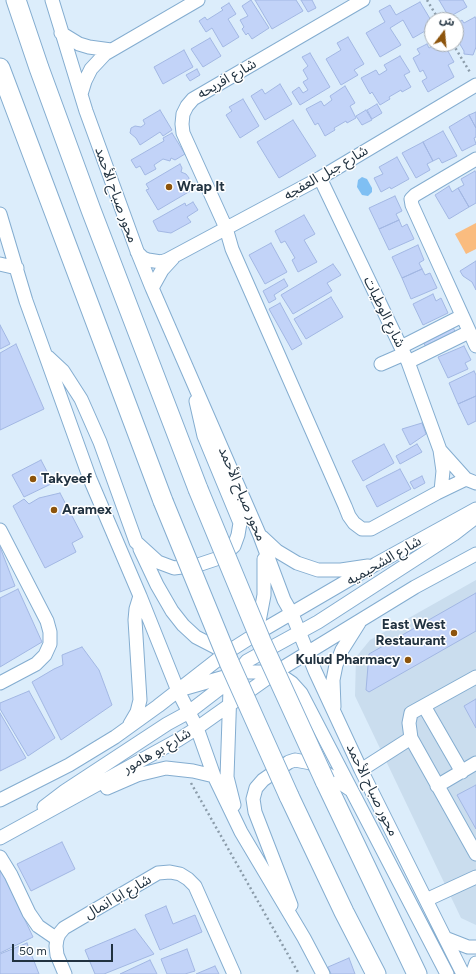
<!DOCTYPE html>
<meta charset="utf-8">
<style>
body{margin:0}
#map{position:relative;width:476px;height:974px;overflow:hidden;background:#dcedfb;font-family:Figtree,"Noto Sans Arabic",sans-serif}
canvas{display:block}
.north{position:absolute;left:424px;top:12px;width:40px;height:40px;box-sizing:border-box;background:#fff;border:1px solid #a6adb3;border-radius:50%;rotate:16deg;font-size:11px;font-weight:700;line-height:16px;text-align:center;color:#213240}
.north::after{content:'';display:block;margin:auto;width:14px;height:18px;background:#8d540c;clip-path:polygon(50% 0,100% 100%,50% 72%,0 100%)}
.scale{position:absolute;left:12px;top:944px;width:101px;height:18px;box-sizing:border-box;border:2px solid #213240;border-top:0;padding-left:5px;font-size:12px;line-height:14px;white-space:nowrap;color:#213240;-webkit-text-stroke:3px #fff;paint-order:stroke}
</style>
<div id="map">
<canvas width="476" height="974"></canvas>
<div class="north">ش</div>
<div class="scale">50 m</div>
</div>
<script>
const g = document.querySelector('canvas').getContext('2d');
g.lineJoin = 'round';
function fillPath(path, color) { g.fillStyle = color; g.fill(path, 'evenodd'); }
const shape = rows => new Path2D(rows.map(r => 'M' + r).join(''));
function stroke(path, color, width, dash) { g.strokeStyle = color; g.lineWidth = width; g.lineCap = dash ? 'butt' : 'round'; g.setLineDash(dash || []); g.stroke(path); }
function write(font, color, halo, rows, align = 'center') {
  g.font = font + ' Figtree,"Noto Sans Arabic",sans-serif'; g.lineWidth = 3; g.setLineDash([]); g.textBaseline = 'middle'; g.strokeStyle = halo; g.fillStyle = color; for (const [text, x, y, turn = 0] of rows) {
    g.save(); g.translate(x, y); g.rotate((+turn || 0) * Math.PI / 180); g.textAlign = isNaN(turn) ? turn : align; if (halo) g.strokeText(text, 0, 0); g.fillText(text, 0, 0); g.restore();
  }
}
fillPath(shape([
 [476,580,476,925,461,918,355,696,356,657,370,640]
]), '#caddee');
fillPath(shape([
 [476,223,476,249,466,254,455,234]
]), '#fabc7f');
fillPath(shape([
 [362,177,367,179,372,188,372,192,368,196,362,195,357,187,358,180]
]), '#7fbff3');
const building = shape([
 [251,0,269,28,252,39,248,33,246,35,242,29,244,27,240,20,248,16,242,6,251,0],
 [255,0,296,0,303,11,272,29,255,0],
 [301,0,312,0,316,8,308,12,301,0],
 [439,0,463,0,467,7,449,17,439,0],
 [420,2,432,22,432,27,413,38,403,20,390,28,401,45,380,57,366,33,385,22,379,11,390,5,396,15,420,2],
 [229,3,236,14,228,19,239,37,223,47,212,28,206,32,199,21,205,17,207,20,223,10,221,8,229,3],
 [475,17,476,19,476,47,473,55,464,54,464,51,458,41,461,39,456,32,456,24,462,20,464,23,475,17],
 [348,37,364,64,354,70,358,75,341,85,326,59,341,50,337,43,348,37],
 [210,38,221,56,203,67,191,49,210,38],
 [427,44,429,48,437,44,444,44,454,62,448,65,454,77,428,92,422,81,427,78,423,70,420,72,413,58,420,54,417,49,427,44],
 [184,50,193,67,163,84,154,67,184,50],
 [310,53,330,87,300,105,292,92,299,87,303,93,308,90,303,82,308,79,303,70,308,66,302,57,310,53],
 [400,56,410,72,404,75,411,87,402,92,401,90,389,97,390,99,380,105,372,92,370,94,361,78,376,70,379,75,387,70,384,65,400,56],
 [197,69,200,75,190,81,186,75,197,69],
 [280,84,292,104,265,120,251,96,262,89,265,94,280,84],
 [345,86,355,103,350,106,356,118,347,123,346,121,334,128,335,130,325,136,318,123,315,125,306,109,321,101,324,106,332,100,330,96,345,86],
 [243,99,259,126,240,138,226,115,232,111,229,107,243,99],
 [377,104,382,113,372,119,367,110,377,104],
 [160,110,172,130,163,136,160,132,140,145,136,138,130,133,131,128,135,126,141,127,145,124,143,120,160,110],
 [366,110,372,120,362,125,356,116,366,110],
 [476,112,476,128,469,115,476,112],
 [469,115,476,128,476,137,474,138,476,144,462,151,449,127,469,115],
 [293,120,316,156,279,178,257,142,293,120],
 [443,131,457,156,442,163,439,158,433,161,423,142,443,131],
 [172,133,185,154,175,160,171,158,170,161,163,159,154,165,156,169,145,175,140,166,136,168,131,160,164,141,163,138,172,133],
 [423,142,433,161,427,164,430,170,416,178,402,153,423,142],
 [397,157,409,179,391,189,390,187,381,192,374,178,383,174,379,167,397,157],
 [180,164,182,168,181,172,186,174,189,178,188,183,192,190,158,210,146,190,149,189,146,184,180,164],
 [475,171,476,173,476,203,469,207,458,188,464,185,461,179,475,171],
 [449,186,452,192,458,188,469,207,449,219,435,195,449,186],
 [395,196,402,211,396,214,399,220,379,229,369,208,395,196],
 [193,202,198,210,187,217,191,222,171,233,158,231,153,221,185,203,186,206,193,202],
 [304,215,315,234,304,240,317,262,298,272,292,260,295,258,285,241,281,243,275,231,304,215],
 [399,220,402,227,407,224,414,239,389,250,379,229,399,220],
 [271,243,287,272,265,284,249,255,271,243],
 [418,245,424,260,419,263,422,269,402,278,392,257,418,245],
 [476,261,476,290,472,282,463,276,460,271,476,261],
 [333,264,341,275,327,283,332,291,293,314,281,295,333,264],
 [422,269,425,275,430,273,437,288,411,299,402,278,422,269],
 [284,279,288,286,274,295,276,299,269,303,263,291,284,279],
 [433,294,436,301,441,298,448,313,423,325,413,304,433,294],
 [331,297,343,317,306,339,294,319,331,297],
 [280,303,302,344,292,350,269,309,280,303],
 [0,325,10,344,0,349,0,325],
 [453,327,456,334,426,347,422,340,453,327],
 [16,344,44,409,0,430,0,353,16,344],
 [464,346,471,360,465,363,468,369,448,378,438,357,464,346],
 [474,371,476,375,476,396,458,404,449,383,474,371],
 [476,396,476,421,468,425,458,404,476,396],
 [422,423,426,434,410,445,402,429,422,423],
 [384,444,394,463,363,481,352,461,384,444],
 [417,444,422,452,400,464,396,456,417,444],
 [41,460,53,483,24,497,12,475,41,460],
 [400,469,411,489,377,507,366,486,400,469],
 [422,476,425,483,414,489,410,482,422,476],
 [60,493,83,537,72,543,76,552,45,568,13,506,24,499,29,504,39,498,60,493],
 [0,547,15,586,0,592,0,547],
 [18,589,42,642,0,667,0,598,18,589],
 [476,593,476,631,369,692,366,690,369,654,476,593],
 [82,647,99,670,112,705,61,740,32,682,54,669,63,665,62,655,82,647],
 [29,691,55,738,28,756,0,709,0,703,29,691],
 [476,699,476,728,464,706,476,699],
 [0,713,26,758,0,771,0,713],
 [476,785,476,829,457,795,476,785],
 [62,842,75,869,31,891,17,864,62,842],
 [0,867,33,937,0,953,0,867],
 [166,906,173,924,195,915,202,932,160,950,145,915,166,906],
 [135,929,154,954,104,974,95,974,85,950,135,929],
 [27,943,39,974,0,974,0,954,27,943],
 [187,949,195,971,185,974,167,974,161,959,187,949],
 [349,958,355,974,331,974,328,967,349,958],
 [150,960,157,974,120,974,150,960],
 [215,966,219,974,196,974,215,966]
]);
fillPath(building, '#c2d3f8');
stroke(building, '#a2b7e3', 1);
const minor = shape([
 [52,0,86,111,137,251,152,288,260,536,284,600,292,614,315,671,361,770,463,974],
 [363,0,193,99,187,106,183,114,182,124,183,133,226,228,232,249,345,506,349,516,354,523,362,529,371,529,437,493,466,479],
 [61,33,79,44,89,47,111,50],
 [81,94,85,81,91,69,105,54,198,0],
 [476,159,415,195,411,199,412,205,476,346],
 [320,178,408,362,440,450,443,471,441,491],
 [0,214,26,301,90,479,140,596,178,691,197,728,214,776,241,832,304,938,323,974],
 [137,252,143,258,148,260,161,262,167,260,320,178,476,85],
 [0,264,17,268],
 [152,288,162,270,173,258],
 [401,347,462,316],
 [48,357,63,371,81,399,100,442,136,542,158,562,174,568,198,565,222,557,234,546,238,535,240,523,204,436,196,401],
 [408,362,469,332],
 [381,364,404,354],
 [440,450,466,479,476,483],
 [0,530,47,621,50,632,50,644,45,655,36,664,0,683],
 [262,537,277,551,297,563,318,570,341,570,368,566],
 [140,549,157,585,172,611,183,625,196,637,227,653],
 [257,632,264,595,264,559],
 [476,677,411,713,409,723,411,738,476,854],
 [186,688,242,672,276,672,292,683,301,693,447,974],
 [424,706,462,772],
 [334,707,333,680,336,665,342,650,359,623],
 [130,724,137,712,140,700,135,620,136,609,140,596],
 [361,770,411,738],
 [437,786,476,763],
 [107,788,137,775,166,768,193,771,214,776],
 [0,800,69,765,115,737,158,706,226,653,256,634,376,564,476,509],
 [234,805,227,777,230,689,237,673,247,661,318,622,454,534,476,517],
 [44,807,65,791,167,724,189,712,219,689,232,675],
 [0,838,178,740,197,728,276,672,415,587,476,554],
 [0,857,11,875,29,913,38,926,57,939],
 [426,900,476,877],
 [291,905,255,812,253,799,256,788,263,780,289,762,295,760,311,763,351,790],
 [445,938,468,947,476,947],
 [65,974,57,955,56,946,57,939,59,934,64,928,158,873,170,872,180,874,188,879,195,886,234,974],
 [472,974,476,963]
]);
const highway = shape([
 [16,0,39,68,91,210,198,489],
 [0,68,163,501],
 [325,781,417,974],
 [289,796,344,912,376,974]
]);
stroke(minor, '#84add0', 15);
stroke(highway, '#84add0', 21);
stroke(shape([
 [427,0,439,20],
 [453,44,471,74],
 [191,783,299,974]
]), '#8b9caa', 2.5, [2, 3]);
stroke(minor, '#fff', 13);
stroke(highway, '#fff', 19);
const highwayBridge = shape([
 [198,489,261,641,325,781],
 [163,501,229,662,289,796]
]);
stroke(highwayBridge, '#84add0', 21, []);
stroke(highwayBridge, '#fff', 19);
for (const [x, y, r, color] of [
 [169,187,4,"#8d540c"],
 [33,479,4,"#8d540c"],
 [54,510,4,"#8d540c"],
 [454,633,4,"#8d540c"],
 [408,660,4,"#8d540c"]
]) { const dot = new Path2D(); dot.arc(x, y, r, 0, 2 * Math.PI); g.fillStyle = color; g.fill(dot); stroke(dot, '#fff', 1.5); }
write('14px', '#213240', '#fff', [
 ["شارع افريحه",227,79,-30],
 ["شارع جبل العفجه",326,173,-30],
 ["محور صباح الأحمد",116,195,70],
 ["شارع الوطيات",384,312,64],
 ["محور صباح الأحمد",242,494,67],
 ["شارع الشحيميه",384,561,-30],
 ["شارع بو هامور",157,751,-30],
 ["محور صباح الأحمد",372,790,64],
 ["شارع ابا انمال",118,897,-30]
]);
write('bold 14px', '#213240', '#fff', [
 ["Wrap It",177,187],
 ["Takyeef",41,479],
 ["Aramex",62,510],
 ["East West",446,625,"right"],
 ["Restaurant",446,641,"right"],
 ["Kulud Pharmacy",400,660,"right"]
], 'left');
</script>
